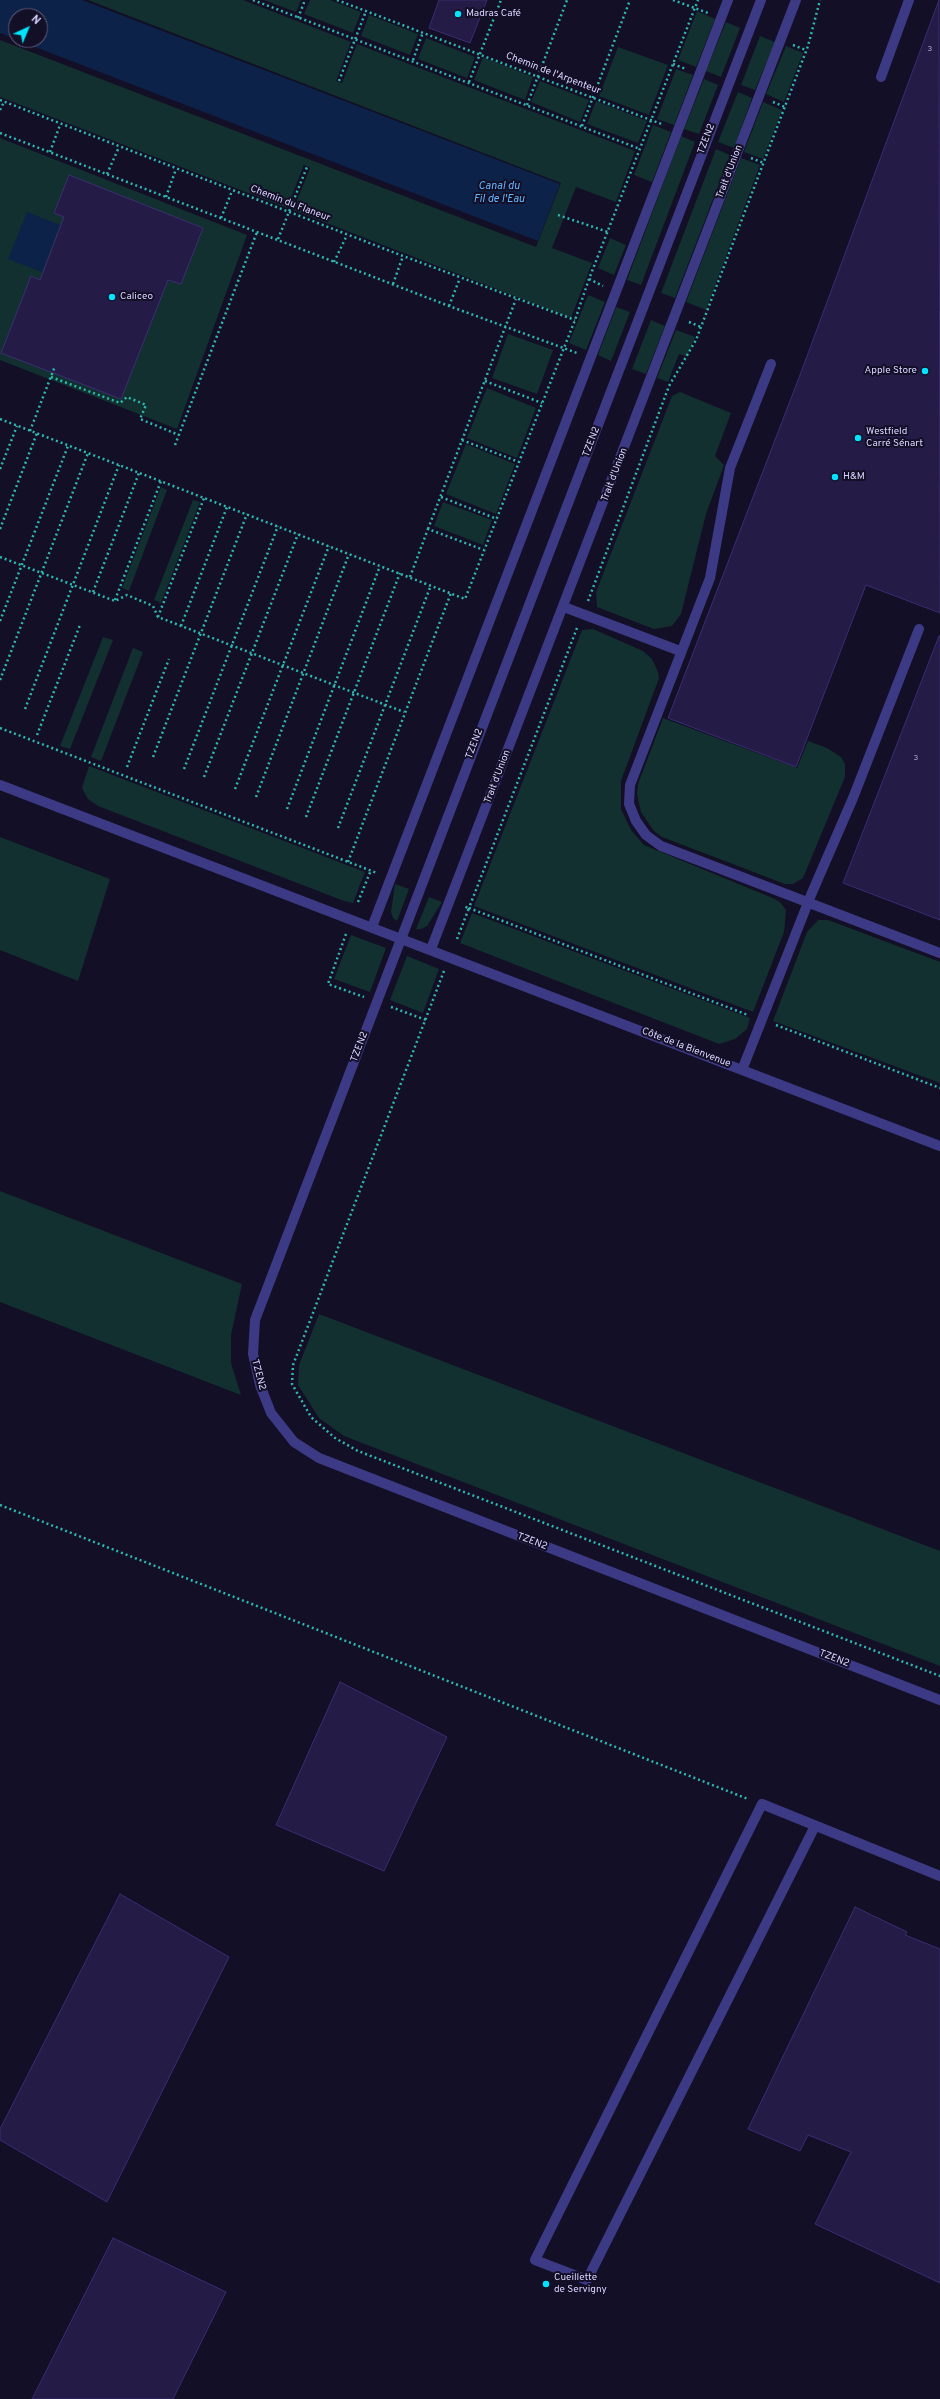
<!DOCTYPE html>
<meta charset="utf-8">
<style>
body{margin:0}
#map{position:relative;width:940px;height:2399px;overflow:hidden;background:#130f26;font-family:Overpass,sans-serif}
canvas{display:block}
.north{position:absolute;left:8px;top:8px;width:40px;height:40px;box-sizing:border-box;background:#130f26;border:1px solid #625e7d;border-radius:50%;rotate:44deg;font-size:11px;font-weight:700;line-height:16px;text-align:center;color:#d9d4ff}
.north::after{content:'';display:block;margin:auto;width:14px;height:18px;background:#00e5ff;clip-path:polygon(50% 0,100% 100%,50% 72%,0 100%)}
</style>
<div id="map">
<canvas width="940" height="2399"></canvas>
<div class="north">N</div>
</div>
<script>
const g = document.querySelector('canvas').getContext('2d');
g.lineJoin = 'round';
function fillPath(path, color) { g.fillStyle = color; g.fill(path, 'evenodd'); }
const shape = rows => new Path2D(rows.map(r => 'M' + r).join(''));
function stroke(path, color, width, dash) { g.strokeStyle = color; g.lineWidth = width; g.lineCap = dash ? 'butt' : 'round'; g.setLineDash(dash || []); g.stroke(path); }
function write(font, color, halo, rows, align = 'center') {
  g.font = font + ' Overpass,sans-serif'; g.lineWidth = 4; g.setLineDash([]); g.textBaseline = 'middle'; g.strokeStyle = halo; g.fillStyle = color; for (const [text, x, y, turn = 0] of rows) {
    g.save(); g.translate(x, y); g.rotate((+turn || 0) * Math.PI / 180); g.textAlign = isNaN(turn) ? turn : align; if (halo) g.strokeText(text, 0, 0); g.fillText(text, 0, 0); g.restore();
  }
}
fillPath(shape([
 [88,0,243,0,351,42,336,81,342,83,357,44,635,151,616,202,576,187,552,248,592,263,571,318,293,210,310,168,304,165,287,208,0,97,0,40,536,247,561,183],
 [264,0,301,0,296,12],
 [310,0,330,0,361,12,353,33,304,14],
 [697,11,715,19,696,67,678,60],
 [369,15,418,34,410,55,361,36],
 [726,22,740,28,721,77,706,71],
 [760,36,775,42,755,90,741,85],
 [426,38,475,57,467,78,418,59],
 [786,46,803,53,784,102,766,94],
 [618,47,668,65,649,115,599,96],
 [483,57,533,77,525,100,474,80],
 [676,69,693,75,674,125,657,119],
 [704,79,718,85,699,134,684,129],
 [540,81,589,100,580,122,531,102],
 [738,92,752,98,734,148,718,142],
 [596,101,647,121,638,143,587,124],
 [763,102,782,110,763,159,744,152],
 [653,125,671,132,652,182,634,175],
 [681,136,695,142,641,285,627,280],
 [0,138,247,235,177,429,0,360],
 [716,149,730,155,675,298,661,293],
 [741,158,760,165,706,310,686,302],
 [610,238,626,245,614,275,598,268],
 [588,295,605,302,586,350,569,343],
 [616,307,630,312,611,361,598,355],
 [651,320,665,326,646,374,632,369],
 [676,330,695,337,687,357,679,354,668,382,657,378],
 [508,334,553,350,537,394,492,378],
 [487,388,536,408,517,458,467,438],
 [680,392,731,413,715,456,724,465,706,514,681,614,672,626,654,629,597,607,596,592,672,396],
 [466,444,515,464,496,514,446,494],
 [161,487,167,490,129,591,122,588],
 [193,500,200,502,161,603,154,600],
 [443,502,492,520,483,545,434,526],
 [593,629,643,651,652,659,658,672,659,678,621,781,621,809,631,830,644,845,775,899,780,902,786,910,784,932,753,1012,474,906,582,630],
 [103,637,113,640,70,749,60,746],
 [133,648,143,652,101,761,91,757],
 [663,718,797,768,808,741,827,748,841,757,845,764,845,777,803,878,793,884,785,884,662,837,654,831,641,812,637,794,638,784],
 [89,766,365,872,353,903,344,901,98,806,88,799,82,788],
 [0,837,110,879,78,981,0,950],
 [395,884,409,889,397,921,393,918,391,912],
 [429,897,442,902,427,926,421,929,416,929],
 [472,913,750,1018,747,1029,735,1039,719,1044,460,943],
 [818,920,828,920,940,962,940,1083,773,1021,807,932],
 [351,935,386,948,370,992,334,979],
 [407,956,439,969,423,1013,390,1000],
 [0,1191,242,1284,231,1335,231,1363,241,1395,0,1302],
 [319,1314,940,1551,940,1666,344,1436,319,1418,298,1385,299,1365]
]), '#12302f');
fillPath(shape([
 [0,0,82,0,560,184,538,241,17,40,40,40,40,16,16,16,16,39,0,33],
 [27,212,60,225,42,272,8,259]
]), '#0c2248');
const building = shape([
 [439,0,487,0,470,43,429,28,439,0],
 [939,0,940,613,866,585,796,767,668,718,800,375,939,0],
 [69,175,203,228,181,284,168,280,121,399,1,353,31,276,40,280,64,217,54,213,69,175],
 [939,636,940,637,940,920,843,883,939,636],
 [340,1682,447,1737,384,1871,276,1825,340,1682],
 [120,1894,229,1957,107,2202,0,2140,0,2129,120,1894],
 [855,1907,907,1932,905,1935,940,1949,940,2283,815,2224,851,2152,808,2135,800,2151,748,2129,855,1907],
 [113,2238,226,2292,173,2399,32,2399,113,2238]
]);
fillPath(building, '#241b47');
stroke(building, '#3b2d73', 1);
stroke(shape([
 [253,0,640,149],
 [337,0,664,125],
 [673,0,708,13],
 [298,18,305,0],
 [793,45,806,50],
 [413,60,423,32],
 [673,64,686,69],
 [339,81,366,11],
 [469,82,501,0],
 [0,100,403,256,575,320],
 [773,102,785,107],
 [527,105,567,0],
 [0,110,4,102],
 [582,126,630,0],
 [0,133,449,306,577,353],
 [50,152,60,125],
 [751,158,764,163],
 [107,174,119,147],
 [166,197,176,169],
 [558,215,608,232],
 [221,218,232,191],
 [278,239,307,167],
 [334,262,347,235],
 [589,279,603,286],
 [393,284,403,256],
 [449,306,460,278],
 [689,322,701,327],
 [51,377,120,403,127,397,146,405,140,419,179,435],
 [485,381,542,403],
 [0,419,465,599,575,320,589,279,698,0],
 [30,431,55,366],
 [462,440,519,462],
 [175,445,257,232],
 [0,469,17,426],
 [441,497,497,519],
 [0,529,37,433],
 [428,529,516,299],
 [0,557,115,601,127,595,153,606,158,617,404,712],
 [410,577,428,529,484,550],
 [93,592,139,473],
 [115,600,161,481],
 [588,601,669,386,696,340,808,46,820,0],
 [158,617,204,498],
 [0,621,68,446],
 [181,626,227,507],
 [577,628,469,908,748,1015],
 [0,680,88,453],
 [25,709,119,465],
 [0,728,377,873],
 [37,735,80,625],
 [153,757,247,514],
 [127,767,169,659],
 [184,769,278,526],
 [204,777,298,534],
 [235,789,329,546],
 [256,797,349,554],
 [287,809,380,566],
 [306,817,400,573],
 [338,828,431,585],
 [348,862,451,593],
 [358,902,371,870],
 [346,934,328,984,364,997],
 [457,939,469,908,463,906],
 [444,971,293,1365,292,1384,311,1417,335,1438,358,1451,940,1676],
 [391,1007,426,1020],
 [776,1025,940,1088],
 [0,1505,748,1799]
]), '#2fb8b0', 2.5, [2, 3]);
stroke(shape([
 [761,0,255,1320,253,1354,260,1385,271,1413,294,1442,319,1458,940,1700],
 [881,77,909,0],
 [771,364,730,468,710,578,630,785,629,804,636,821,646,835,661,846,940,953],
 [564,607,680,651],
 [0,785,940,1146],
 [372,927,728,0],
 [431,949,796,0],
 [742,1070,811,895,853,798,919,629],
 [815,1826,587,2280,535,2260,762,1804,940,1876]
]), '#3d3a85', 10);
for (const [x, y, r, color] of [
 [458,14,4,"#00e5ff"],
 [112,297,4,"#00e5ff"],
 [925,371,4,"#00e5ff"],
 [858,438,4,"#00e5ff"],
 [835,477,4,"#00e5ff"],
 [546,2284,4,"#00e5ff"]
]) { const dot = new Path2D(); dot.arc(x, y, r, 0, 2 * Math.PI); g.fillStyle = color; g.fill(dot); stroke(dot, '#130f26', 1.5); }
write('8px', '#aca6d1', null, [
 ["3",930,49],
 ["3",916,758]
]);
write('10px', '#d9d4ff', '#130f26', [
 ["Madras Café",466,14],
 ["Caliceo",120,297],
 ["Apple Store",917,371,"right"],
 ["Westfield",866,432],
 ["Carré Sénart",866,444],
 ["H&M",843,477],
 ["Cueillette",554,2278],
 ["de Servigny",554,2290]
], 'left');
write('10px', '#d9d4ff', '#130f26', [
 ["Chemin de l'Arpenteur",553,74,21],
 ["TZEN2",707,139,-69],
 ["Trait d'Union",730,172,-69],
 ["Chemin du Flaneur",290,204,21],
 ["TZEN2",592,442,-69],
 ["Trait d'Union",615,475,-69],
 ["TZEN2",475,744,-69],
 ["Trait d'Union",498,777,-69],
 ["TZEN2",360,1047,-69],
 ["Côte de la Bienvenue",686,1048,21],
 ["TZEN2",258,1375,75],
 ["TZEN2",532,1542,21],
 ["TZEN2",834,1659,21]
]);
write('italic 11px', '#62b6ff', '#130f26', [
 ["Canal du",499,187],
 ["Fil de l'Eau",499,200]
]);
</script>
